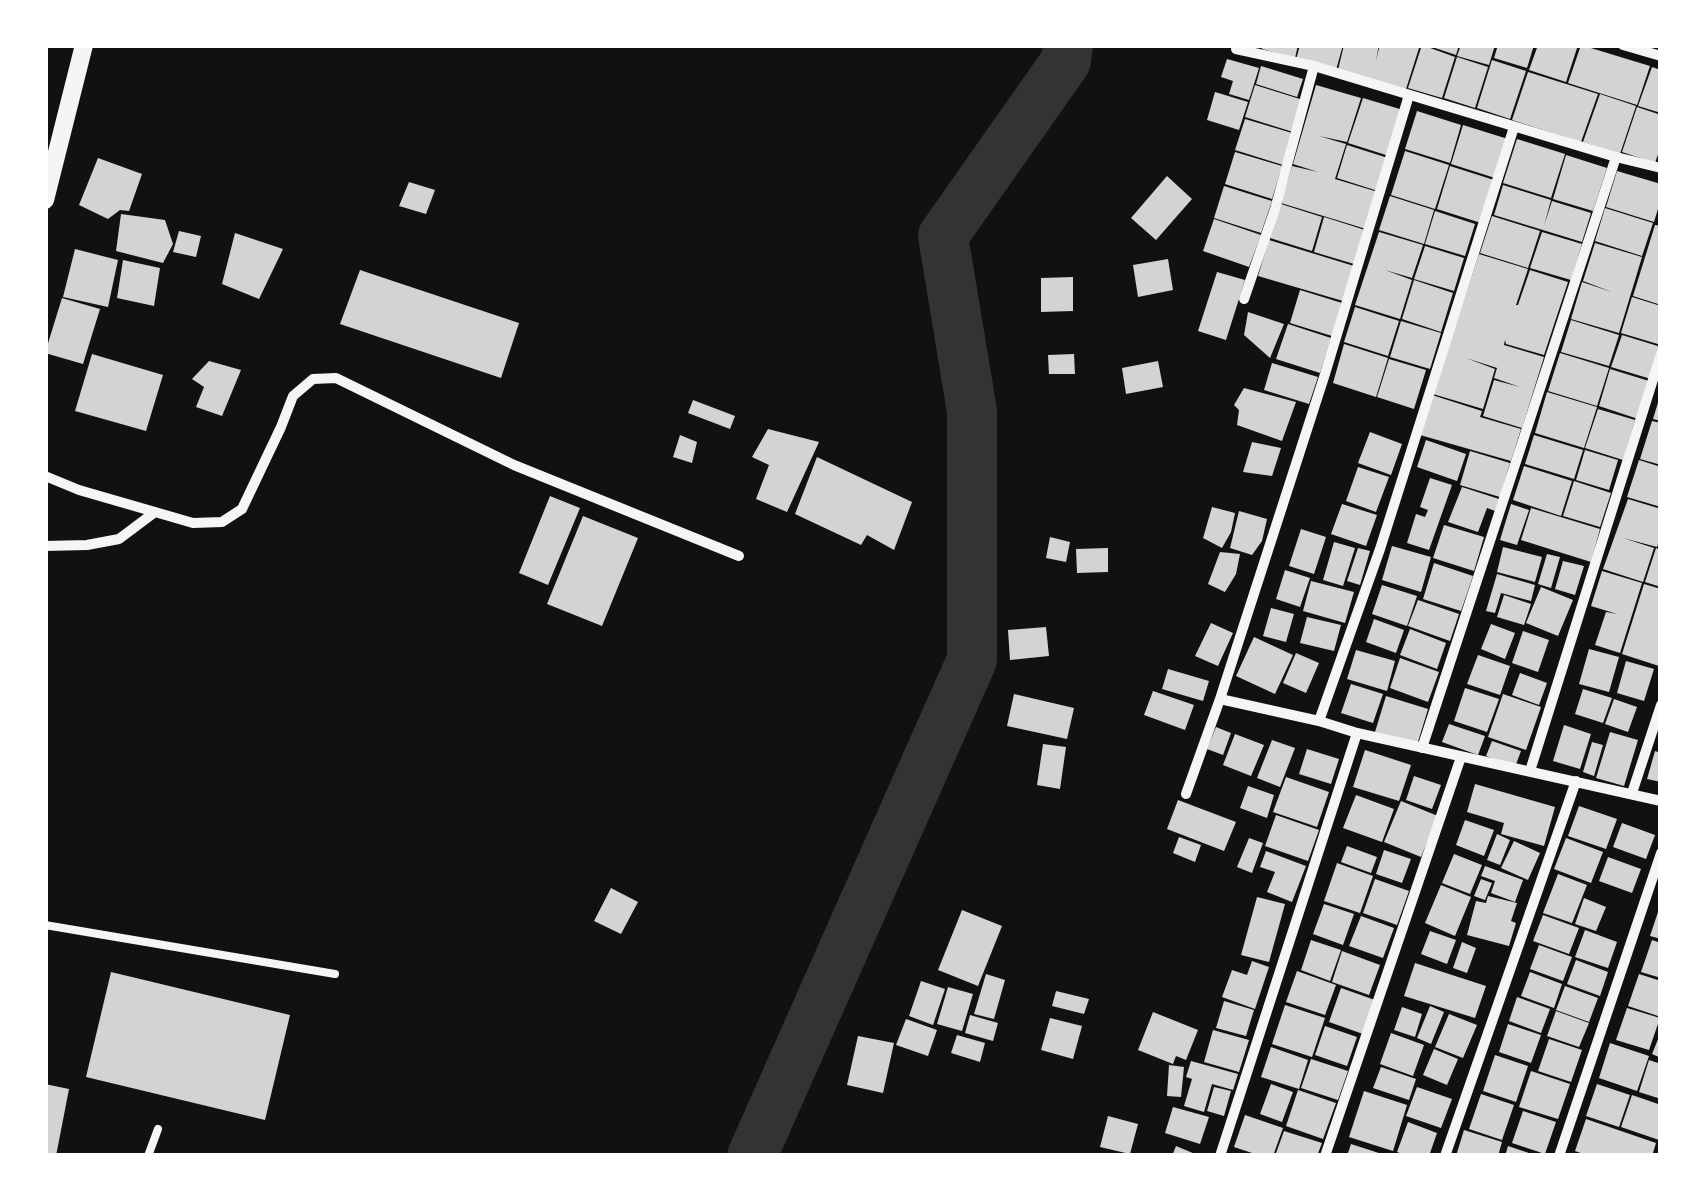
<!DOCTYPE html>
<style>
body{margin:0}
#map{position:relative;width:1706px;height:1201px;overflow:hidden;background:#111;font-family:Georgia,serif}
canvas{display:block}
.frame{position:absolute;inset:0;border:48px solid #fff;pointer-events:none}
</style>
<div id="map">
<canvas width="1706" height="1201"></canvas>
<div class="frame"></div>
</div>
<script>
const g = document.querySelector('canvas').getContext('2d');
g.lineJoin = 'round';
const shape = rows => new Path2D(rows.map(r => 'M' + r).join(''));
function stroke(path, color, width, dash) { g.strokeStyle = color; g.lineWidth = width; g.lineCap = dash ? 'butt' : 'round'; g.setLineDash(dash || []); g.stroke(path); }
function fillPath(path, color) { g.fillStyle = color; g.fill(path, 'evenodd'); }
stroke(shape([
 [752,1156,972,660,972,411,943,236,1066,61,1068,45]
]), '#333', 50);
fillPath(shape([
 [1263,45,1298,45,1295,58,1262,49],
 [1300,45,1343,45,1336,70,1296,60],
 [1344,45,1379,45,1376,60,1380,45,1409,45,1419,48,1406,89,1338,70],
 [1422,45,1455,57,1442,98,1408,88],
 [1426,45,1459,45,1456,55],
 [1461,45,1495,45,1489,65,1457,56],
 [1498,45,1534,45,1527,68,1494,58],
 [1538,45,1578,45,1566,82,1529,70],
 [1581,45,1650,66,1637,105,1568,83],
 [1457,57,1488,67,1475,108,1444,98],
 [1227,59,1259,68,1249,100,1229,94,1233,81,1221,77],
 [1492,60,1526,71,1510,119,1477,108],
 [1261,66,1303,79,1297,97,1256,84],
 [1652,67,1661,70,1661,113,1638,106],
 [1528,72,1598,94,1581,142,1512,120],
 [1255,85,1303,100,1293,132,1245,117],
 [1316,85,1361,98,1347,142,1319,136,1346,144,1335,179,1378,192,1366,229,1281,203,1292,166,1318,172,1293,164],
 [1215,92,1248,102,1239,130,1207,120],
 [1600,94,1636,106,1620,154,1583,142],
 [1363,98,1403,110,1389,156,1348,143],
 [1637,107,1661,115,1661,146,1655,163,1622,152],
 [1417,111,1461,125,1450,163,1405,149],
 [1245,119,1292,133,1283,165,1235,150],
 [1463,125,1508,139,1495,178,1451,164],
 [1517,139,1565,154,1551,198,1503,183],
 [1347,145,1388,158,1378,191,1337,178],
 [1405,151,1449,165,1435,209,1391,195],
 [1235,152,1282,166,1272,199,1225,184],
 [1566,155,1607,168,1593,211,1553,199],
 [98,158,142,174,129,211,120,210,108,219,79,205],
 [1450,166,1494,180,1481,223,1437,209],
 [1617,171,1661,184,1661,199,1654,222,1606,207],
 [1167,176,1192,199,1156,240,1131,218],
 [409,182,435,190,426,214,399,206],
 [1503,185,1551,200,1544,226,1552,201,1591,213,1582,242,1494,215],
 [1224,186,1272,201,1261,233,1214,218],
 [1390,196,1434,210,1424,244,1379,230],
 [1281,204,1322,217,1312,251,1270,238],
 [1605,208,1653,223,1642,256,1595,241],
 [1435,211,1475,224,1465,256,1425,244],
 [121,214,165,220,173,244,163,263,116,251],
 [1492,216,1540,231,1528,268,1480,253],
 [1324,217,1365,230,1354,264,1314,252],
 [1214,219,1261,235,1249,267,1203,251],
 [1655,225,1661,226,1661,305,1633,296],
 [179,231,201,236,196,257,173,252],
 [1379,232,1423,245,1412,278,1385,270,1412,280,1400,319,1355,305],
 [1542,232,1582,244,1571,280,1530,268],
 [235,233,283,249,259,299,222,284],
 [1269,240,1354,266,1343,301,1258,276],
 [1595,243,1642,257,1619,333,1571,319,1582,282,1612,292,1583,281],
 [1425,246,1464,258,1454,291,1414,279],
 [75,249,118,260,108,307,63,297],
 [1479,254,1528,269,1516,305,1518,305,1530,270,1568,282,1544,355,1506,344,1505,340,1504,345,1544,357,1522,428,1483,416,1494,380,1520,387,1494,378,1497,368,1466,358,1495,369,1483,409,1433,394],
 [1168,259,1173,290,1138,297,1133,265],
 [123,260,160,268,154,306,117,298],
 [360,270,519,323,501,378,340,324],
 [1217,272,1245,280,1226,340,1198,331],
 [1073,277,1073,311,1041,312,1041,278],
 [1414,280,1453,293,1441,332,1402,319],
 [1300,290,1342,303,1332,336,1290,323],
 [1632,297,1661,306,1661,345,1621,333],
 [62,298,100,309,83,364,45,353],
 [1355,307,1399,321,1388,356,1344,342],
 [1248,312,1284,324,1270,358,1244,335],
 [1571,320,1619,335,1609,366,1561,352],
 [1401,321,1441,333,1430,369,1390,357],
 [1288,324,1331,338,1320,373,1276,359],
 [1622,335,1661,347,1651,379,1611,367],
 [1344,344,1388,358,1376,397,1333,383],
 [1560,353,1609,368,1597,406,1548,391],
 [92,354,163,375,146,431,75,411],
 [1074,354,1075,374,1049,374,1048,355],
 [1389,359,1426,370,1414,409,1377,397],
 [209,361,241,370,222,416,196,407,204,387,192,379],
 [1158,361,1163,387,1126,394,1122,368],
 [1272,363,1318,377,1309,404,1264,390],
 [1610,369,1649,381,1638,419,1599,406],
 [1244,388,1296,402,1282,441,1237,425,1239,410,1234,405],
 [1547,392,1597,407,1584,448,1535,433],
 [1432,395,1482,411,1480,417,1521,429,1511,461,1420,435],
 [1660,396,1661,396,1661,421,1653,419],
 [693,400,735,416,730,429,688,413],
 [1598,409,1635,420,1623,460,1585,448],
 [1652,421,1661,423,1661,465,1640,459],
 [768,429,819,442,787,512,756,499,769,465,752,457],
 [1370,432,1402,444,1391,475,1358,463],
 [680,435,697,442,692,463,673,457],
 [1534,435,1583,450,1574,479,1525,464],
 [1426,440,1466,454,1457,481,1417,467],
 [1252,442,1281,448,1272,476,1243,472],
 [1585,450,1618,460,1609,490,1576,480],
 [1470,451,1510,463,1500,497,1460,485],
 [817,457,912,502,894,550,867,535,861,545,795,514],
 [1639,460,1661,467,1661,507,1627,497],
 [1524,466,1572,481,1561,516,1513,500],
 [1358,467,1389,477,1376,512,1346,501],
 [1430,478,1452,485,1429,550,1407,543,1416,514,1425,517,1428,510,1420,507],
 [1574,481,1611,493,1600,527,1563,516],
 [1462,487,1499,499,1495,511,1487,508,1478,532,1448,522],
 [550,496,580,508,548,585,519,573],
 [1628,499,1661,509,1661,535,1657,547,1623,538,1654,548,1643,582,1603,569],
 [1342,504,1377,515,1366,546,1331,534],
 [1511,504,1529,510,1517,545,1500,540],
 [1212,507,1235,513,1231,532,1222,548,1203,538],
 [1531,508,1600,529,1591,562,1521,540],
 [1239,511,1267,519,1262,541,1252,555,1230,548],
 [583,516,638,538,602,626,547,604],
 [1444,525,1484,537,1474,571,1433,558],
 [1301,529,1326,537,1314,574,1289,566],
 [1050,537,1070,542,1066,562,1046,558],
 [1334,542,1355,548,1343,586,1323,580],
 [1392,546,1431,557,1421,592,1382,580],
 [1503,547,1542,557,1535,582,1497,572],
 [1108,548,1108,572,1077,573,1076,549],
 [1358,548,1370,551,1360,585,1347,581],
 [1656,548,1661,550,1661,587,1645,582],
 [1220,552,1240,554,1236,574,1225,592,1208,584],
 [1547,554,1560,557,1551,588,1538,584],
 [1563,561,1584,566,1575,595,1555,589],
 [1434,563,1473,576,1461,611,1423,599],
 [1285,570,1310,578,1300,607,1276,599],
 [1602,571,1642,583,1620,653,1595,645,1606,612,1617,614,1591,606],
 [1497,574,1535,585,1531,601,1501,593,1495,613,1486,611],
 [1311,581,1354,592,1345,623,1303,611],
 [1644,584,1661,589,1659,666,1622,654],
 [1382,585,1417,596,1407,626,1372,614],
 [1541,587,1573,600,1558,636,1526,623],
 [1504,595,1531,604,1524,625,1497,617],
 [1418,600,1459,614,1450,641,1408,626],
 [1271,608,1294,614,1286,642,1263,636],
 [1307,617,1341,625,1334,651,1300,643],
 [1374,619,1404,630,1396,653,1366,642],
 [1211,623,1233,633,1218,666,1195,656],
 [1491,624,1515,633,1505,659,1481,649],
 [1046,627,1049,656,1010,660,1008,630],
 [1410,629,1446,643,1437,669,1400,655],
 [1523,631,1549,640,1538,672,1512,663],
 [1254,637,1293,655,1275,694,1236,676],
 [1589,649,1619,657,1609,692,1579,684],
 [1356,650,1395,661,1387,691,1347,679],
 [1296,653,1319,663,1306,693,1283,683],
 [1478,655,1510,666,1500,695,1467,684],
 [1400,658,1439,672,1428,702,1390,688],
 [1626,661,1654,669,1644,701,1617,693],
 [1168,669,1209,681,1203,701,1162,689],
 [1520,673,1547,683,1539,705,1512,695],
 [1351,684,1383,694,1373,723,1341,713],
 [1465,688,1499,699,1487,732,1454,721],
 [1583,689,1612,698,1603,723,1575,714],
 [1153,691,1194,705,1185,730,1144,715],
 [1014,694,1074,708,1067,739,1007,726],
 [1503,694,1541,707,1526,750,1488,737],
 [1386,696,1428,709,1417,745,1375,732],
 [1614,699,1637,707,1628,732,1605,724],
 [1449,724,1485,736,1478,755,1442,742],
 [1564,725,1591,734,1580,769,1553,761],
 [1216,727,1231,733,1223,755,1207,749],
 [1610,732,1638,740,1624,786,1596,778],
 [1235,734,1264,745,1251,776,1223,765],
 [1272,740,1295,748,1280,787,1257,778],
 [1492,741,1521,751,1515,767,1486,756],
 [1592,742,1603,745,1594,776,1583,772],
 [1043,744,1066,747,1060,789,1037,785],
 [1307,749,1339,759,1331,784,1299,774],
 [1365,750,1411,765,1399,801,1353,787],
 [1655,751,1661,753,1661,782,1647,779],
 [1414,776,1441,785,1432,809,1406,800],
 [1286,777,1329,792,1317,827,1273,812],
 [1475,784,1555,807,1544,846,1501,834,1504,823,1467,812],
 [1248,786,1274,795,1267,818,1240,808],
 [1356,795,1394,809,1382,842,1343,828],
 [1178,800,1236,822,1224,851,1167,829],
 [1401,801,1438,816,1421,857,1384,842],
 [1579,806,1617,819,1606,849,1568,836],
 [1276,815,1319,830,1308,861,1265,846],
 [1465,820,1494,830,1484,856,1456,845],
 [1622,823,1655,835,1646,859,1613,847],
 [1497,834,1510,840,1500,865,1487,860],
 [1179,837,1201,845,1195,862,1173,853],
 [1249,838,1263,843,1252,873,1237,867],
 [1566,838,1603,852,1591,883,1554,869],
 [1514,841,1540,853,1528,880,1501,868],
 [1347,846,1377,857,1371,873,1341,862],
 [1384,850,1411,859,1402,883,1376,874],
 [1266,851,1306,866,1292,902,1267,892,1275,872,1260,867],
 [1454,854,1482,865,1470,894,1442,883],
 [1608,857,1641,869,1632,893,1599,881],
 [1337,863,1373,876,1360,913,1324,901],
 [1485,866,1523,880,1515,902,1491,893,1495,881,1481,876],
 [1558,874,1587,885,1572,923,1543,913],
 [1375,879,1409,891,1397,925,1363,913],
 [1481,879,1492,883,1485,900,1474,896],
 [1441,885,1471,897,1455,936,1425,923],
 [611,888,638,902,621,934,594,921],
 [1488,896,1517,903,1511,921,1516,923,1509,946,1467,935,1476,901,1486,903],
 [1257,897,1285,904,1269,962,1241,955],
 [1584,898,1606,907,1596,931,1575,924],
 [1324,904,1354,914,1343,945,1313,934],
 [1660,906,1661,906,1661,939,1650,936],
 [962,910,1002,926,978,986,938,970],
 [1543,915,1579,928,1569,954,1533,941],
 [1361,916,1394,928,1383,958,1349,946],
 [1585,930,1617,942,1608,968,1575,957],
 [1430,931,1456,940,1447,964,1421,954],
 [1311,940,1341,950,1330,981,1301,970],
 [1652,940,1661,943,1661,978,1641,972],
 [1462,942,1476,948,1467,973,1453,968],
 [1539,945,1572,957,1563,981,1530,969],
 [1342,951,1380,965,1369,995,1332,982],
 [1576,960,1608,972,1600,996,1567,984],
 [1252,961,1269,967,1255,1009,1222,997,1232,970,1247,975],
 [1415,963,1486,986,1475,1018,1404,996],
 [1297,971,1336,985,1325,1015,1286,1002],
 [111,972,290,1015,265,1120,86,1077],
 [1530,972,1562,984,1554,1008,1521,996],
 [986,974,1005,980,994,1019,974,1014],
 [1639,974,1661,981,1661,1017,1628,1006],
 [921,981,945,989,933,1025,909,1016],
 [1565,986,1598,998,1589,1022,1556,1010],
 [948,987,973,994,962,1031,937,1024],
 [1341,988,1375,1000,1363,1034,1329,1022],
 [1056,991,1089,999,1084,1014,1052,1006],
 [1517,997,1550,1009,1541,1033,1509,1021],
 [1224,1001,1254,1010,1246,1036,1216,1028],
 [1285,1005,1325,1018,1312,1057,1272,1044],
 [1430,1006,1444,1012,1431,1044,1417,1038],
 [1402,1007,1422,1014,1415,1037,1394,1030],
 [1627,1008,1660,1018,1649,1050,1616,1040],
 [1556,1011,1589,1023,1579,1047,1547,1036],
 [1153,1012,1198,1030,1186,1060,1176,1056,1173,1064,1138,1050],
 [1449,1014,1477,1025,1463,1058,1435,1047],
 [970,1015,998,1023,993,1041,965,1033],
 [1050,1018,1082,1026,1073,1059,1041,1050],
 [906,1019,937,1030,928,1056,896,1045],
 [1508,1024,1541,1035,1531,1063,1499,1052],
 [1325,1026,1357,1037,1347,1066,1315,1055],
 [1213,1030,1249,1040,1239,1072,1204,1062],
 [1661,1032,1661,1058,1652,1054],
 [1391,1033,1424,1045,1413,1076,1380,1064],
 [957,1035,985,1043,980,1062,951,1053],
 [858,1036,894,1043,883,1093,847,1085],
 [1549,1039,1582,1050,1571,1082,1538,1071],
 [1610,1043,1649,1056,1637,1091,1599,1078],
 [1271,1047,1308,1060,1299,1089,1261,1077],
 [1434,1049,1458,1059,1447,1085,1423,1075],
 [1495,1055,1528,1066,1516,1102,1483,1091],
 [1311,1059,1348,1071,1338,1100,1301,1088],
 [1649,1060,1661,1064,1661,1099,1639,1092],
 [1191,1061,1238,1074,1233,1090,1212,1084,1204,1112,1184,1106,1192,1079,1186,1077],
 [1169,1065,1184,1067,1181,1097,1167,1096],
 [1381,1067,1416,1079,1409,1100,1373,1088],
 [1531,1071,1570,1084,1558,1119,1519,1107],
 [45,1084,69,1089,56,1156,45,1156],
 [1271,1084,1293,1092,1282,1122,1260,1114],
 [1597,1084,1630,1095,1619,1127,1586,1116],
 [1214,1087,1231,1091,1224,1116,1207,1111],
 [1417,1087,1452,1099,1441,1128,1406,1116],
 [1298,1090,1336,1103,1323,1139,1286,1126],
 [1364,1091,1407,1105,1393,1151,1349,1137],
 [1481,1094,1514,1105,1502,1140,1469,1129],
 [1632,1095,1661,1105,1659,1140,1621,1127],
 [1173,1107,1209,1117,1200,1144,1165,1133],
 [1523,1111,1556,1122,1545,1154,1512,1143],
 [1245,1115,1283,1128,1273,1156,1261,1156,1234,1147],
 [1108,1116,1138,1124,1130,1154,1100,1147],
 [1586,1119,1656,1143,1652,1156,1589,1156,1575,1151],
 [1408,1122,1437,1133,1429,1156,1408,1156,1397,1152],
 [1464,1130,1502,1142,1498,1156,1456,1156],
 [1284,1131,1322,1143,1317,1156,1275,1156],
 [1351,1144,1385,1155,1385,1156,1347,1156],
 [1176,1146,1200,1156,1172,1156],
 [1508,1146,1535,1155,1535,1156,1505,1156]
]), '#d3d3d3');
stroke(shape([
 [45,925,335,974],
 [148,1156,158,1129]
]), '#f5f5f5', 8);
stroke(shape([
 [1623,45,1661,56],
 [1236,49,1314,66,1616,157,1661,168],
 [1244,299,1275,209,1314,66],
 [45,476,79,490,193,523,222,522,242,509,281,427,293,396,313,379,336,378,514,465,739,556],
 [45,546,87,545,119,539,155,512],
 [1220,699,1325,374,1409,95],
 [1319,721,1380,549,1514,127],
 [1422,748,1616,157],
 [1530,771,1661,354],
 [1632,793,1661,705],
 [1186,794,1220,699,1319,721,1357,733,1661,801],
 [1220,1156,1357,733],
 [1325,1156,1461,757],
 [1445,1156,1576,781],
 [1559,1156,1661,853]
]), '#f5f5f5', 10);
stroke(shape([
 [45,200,84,45]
]), '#f5f5f5', 18);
</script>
